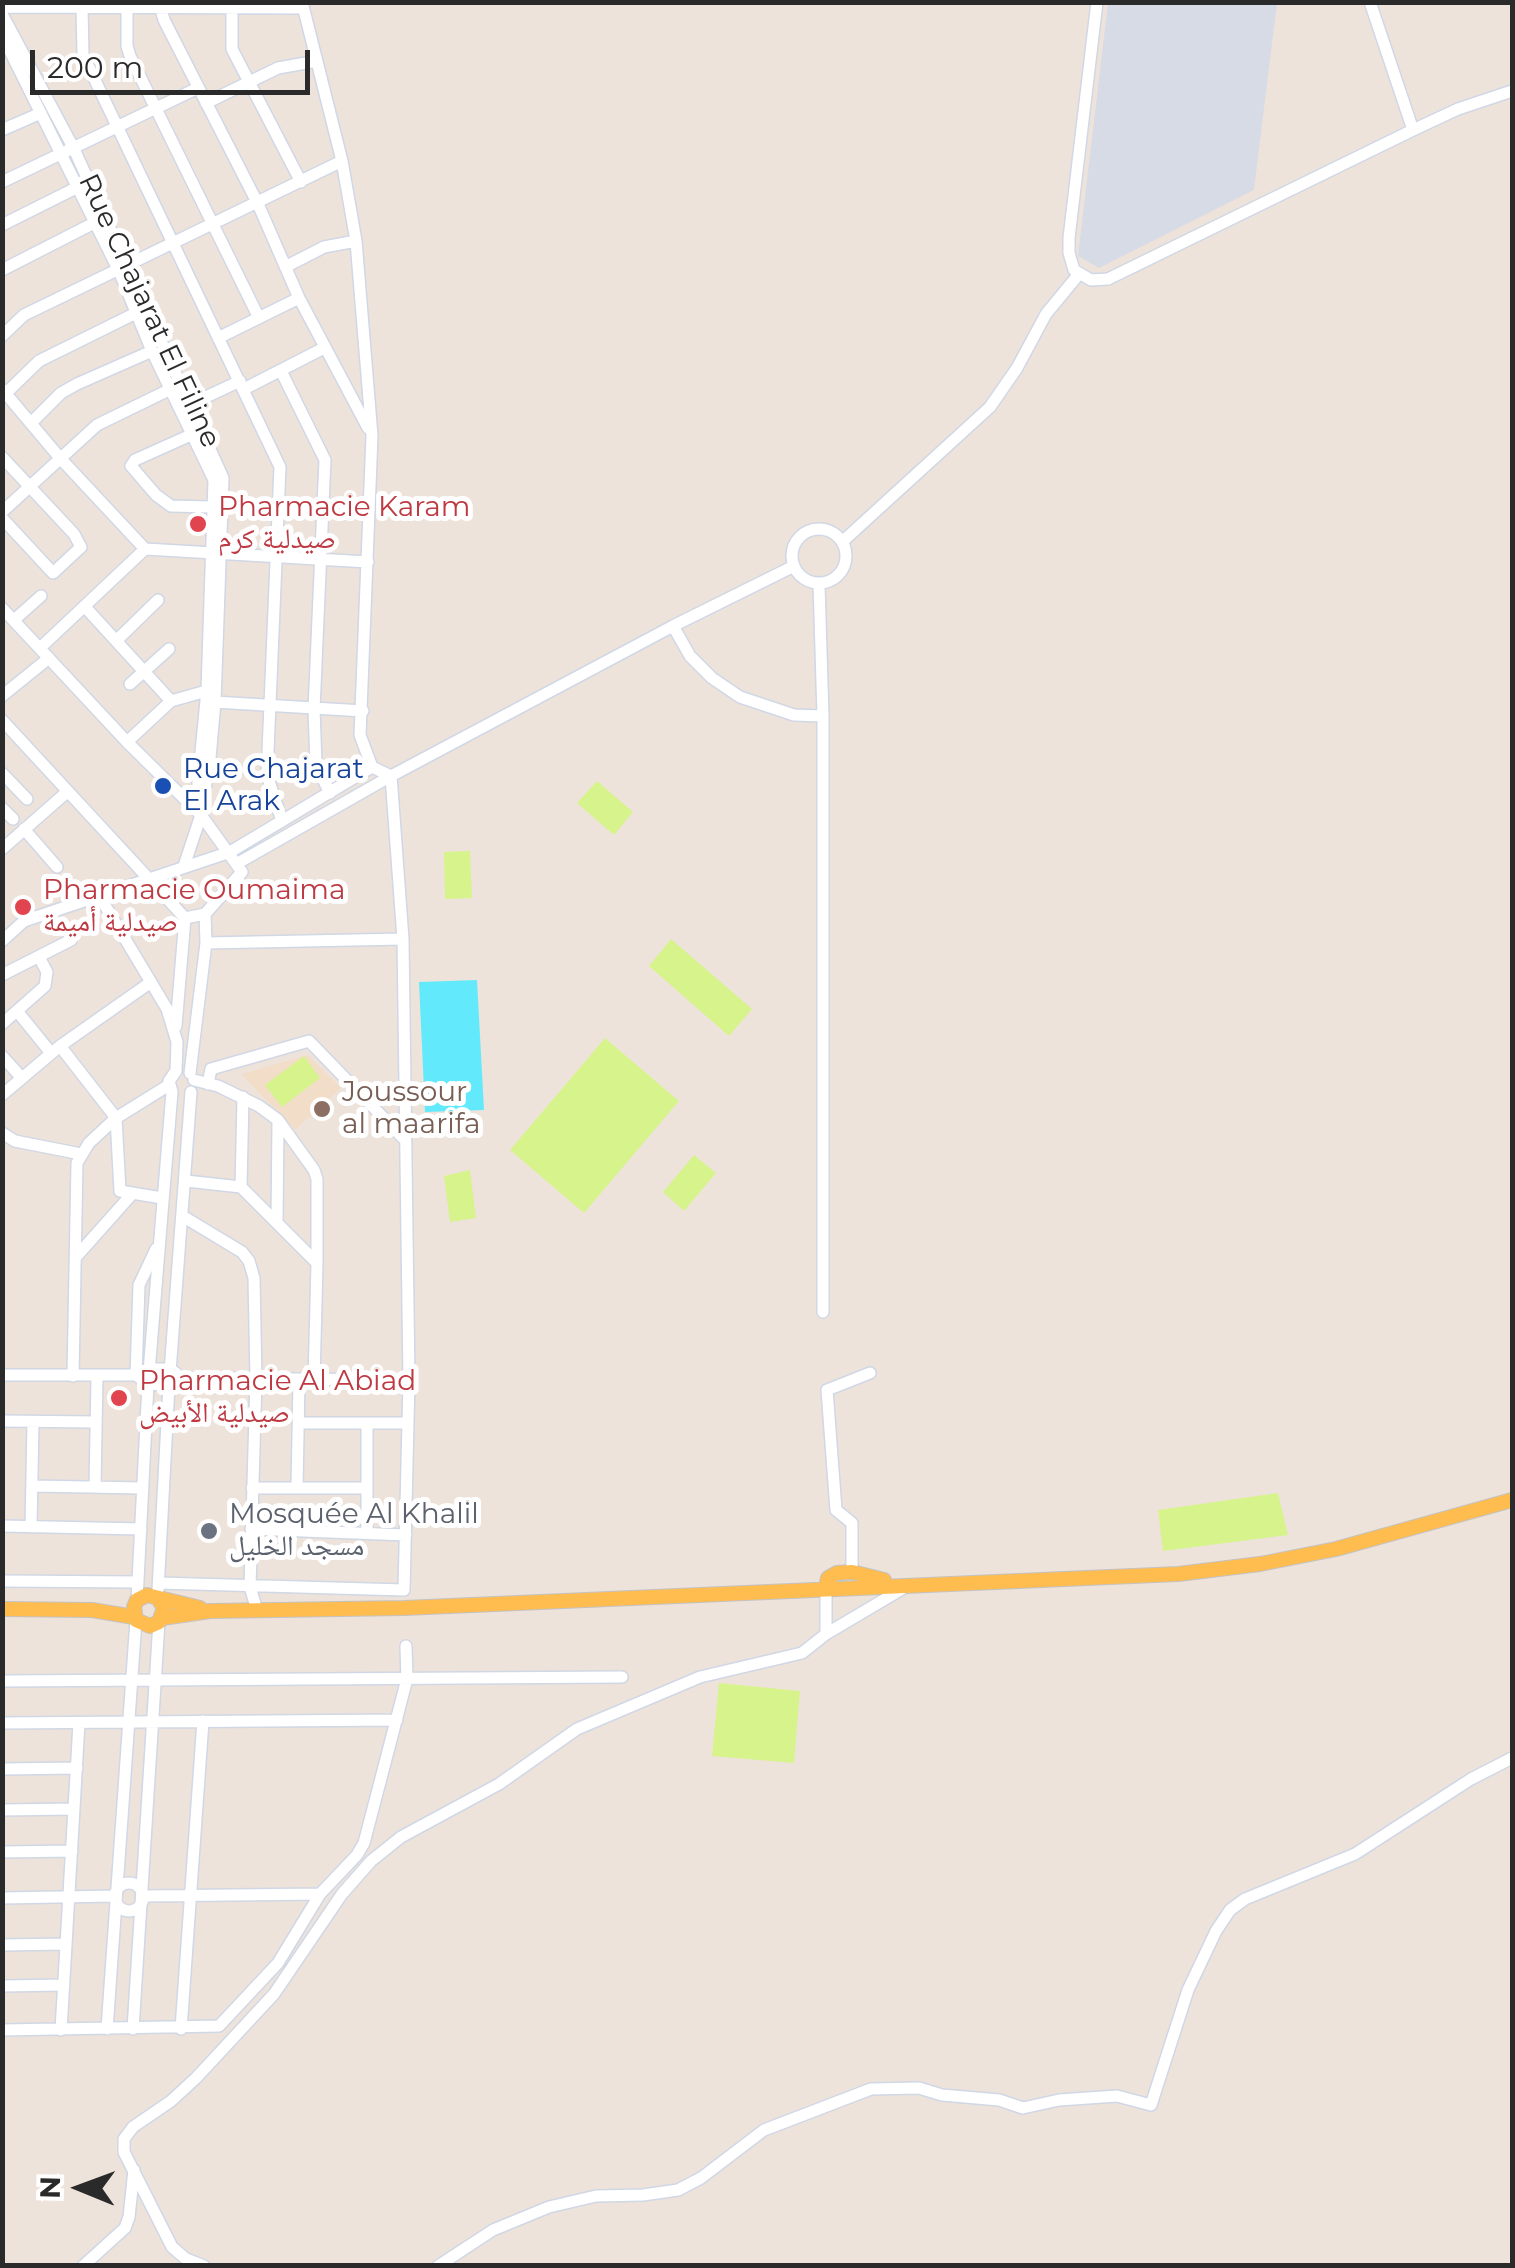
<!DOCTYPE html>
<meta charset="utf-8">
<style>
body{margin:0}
#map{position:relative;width:1515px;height:2268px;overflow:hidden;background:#eee3db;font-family:Montserrat,sans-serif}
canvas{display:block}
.frame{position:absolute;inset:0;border:5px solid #2a2a2a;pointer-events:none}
.north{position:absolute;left:30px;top:2138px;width:100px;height:100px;-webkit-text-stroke:8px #fff;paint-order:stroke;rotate:271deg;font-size:28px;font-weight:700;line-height:40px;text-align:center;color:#2a2a2a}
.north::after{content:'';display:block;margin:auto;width:35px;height:45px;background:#2a2a2a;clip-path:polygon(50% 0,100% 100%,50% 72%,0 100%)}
.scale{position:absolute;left:30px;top:50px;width:280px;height:45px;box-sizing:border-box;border:5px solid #2a2a2a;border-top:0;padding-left:12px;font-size:30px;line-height:35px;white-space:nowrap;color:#2a2a2a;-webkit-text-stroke:8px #fff;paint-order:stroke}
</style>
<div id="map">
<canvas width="1515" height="2268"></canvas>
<div class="frame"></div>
<div class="north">N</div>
<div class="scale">200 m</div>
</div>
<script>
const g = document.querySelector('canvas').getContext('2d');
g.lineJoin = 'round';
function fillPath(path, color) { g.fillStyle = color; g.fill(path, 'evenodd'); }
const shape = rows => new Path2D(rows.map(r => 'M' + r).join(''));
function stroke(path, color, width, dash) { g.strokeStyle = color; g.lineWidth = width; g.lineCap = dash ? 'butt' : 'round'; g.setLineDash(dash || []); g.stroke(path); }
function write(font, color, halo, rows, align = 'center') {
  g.font = font + ' Montserrat,"Noto Naskh Arabic",sans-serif'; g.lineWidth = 10; g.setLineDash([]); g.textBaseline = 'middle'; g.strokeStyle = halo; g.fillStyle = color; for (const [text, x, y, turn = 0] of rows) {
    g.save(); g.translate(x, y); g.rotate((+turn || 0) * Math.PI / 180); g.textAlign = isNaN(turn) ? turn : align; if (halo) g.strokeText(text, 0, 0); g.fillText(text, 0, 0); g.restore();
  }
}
fillPath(shape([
 [308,1055,341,1088,295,1130,241,1074]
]), '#f2dec8');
fillPath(shape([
 [1108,3,1277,3,1254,190,1099,268,1078,256]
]), '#d6dbe6');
fillPath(shape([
 [597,781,633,812,614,835,577,803],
 [470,851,472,898,445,899,444,852],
 [671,939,752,1009,729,1036,649,966],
 [605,1038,679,1101,584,1213,510,1150],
 [304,1056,320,1078,282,1107,265,1085],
 [694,1155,716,1173,684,1211,663,1192],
 [470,1170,476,1218,450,1222,444,1176],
 [1278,1493,1288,1535,1163,1551,1158,1510],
 [719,1683,800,1691,794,1763,712,1756]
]), '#d7f38b');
fillPath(shape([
 [477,980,484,1110,425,1112,419,982]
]), '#62eafc');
const minor = shape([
 [159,2,164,20,258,204,299,298,368,428],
 [232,2,232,49,301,182],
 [302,2,342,161,356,241,372,436,360,735,372,767],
 [1097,2,1069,238,1069,253,1074,270,1091,280,1108,279,1413,130,1458,109,1512,91],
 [1370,2,1413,130],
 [82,6,83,55,280,467,267,775,282,821],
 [127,6,127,46,130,56,259,318],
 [2,7,301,8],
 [2,14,74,149,223,478,215,702,209,769,202,801],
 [2,35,119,271,152,351,214,480,207,690,198,783,201,815,184,866],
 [206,103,278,68,317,61],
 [2,130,41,113],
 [2,182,198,88],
 [2,225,76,188],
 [287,266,324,247,356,241],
 [2,270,94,223],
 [2,336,24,315,342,161],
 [218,338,299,298],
 [281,371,325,460,314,709,316,765,330,793],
 [2,389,60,458,145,549,368,562],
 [244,389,324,348],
 [2,397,39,361,136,313],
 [191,404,240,381],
 [31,423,61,393,77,384,152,351],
 [193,434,135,460,131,466,156,495,171,506,212,507],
 [2,457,74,534,81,547,53,573,2,518],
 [2,512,97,425,177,386],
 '792 556a27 27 0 1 1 54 0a27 27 0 1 1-54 0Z',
 [842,542,990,407,1017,368,1046,314,1079,274],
 [819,584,823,716,823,1312],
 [2,608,127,742,201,815,242,872,205,914,206,943,190,1073],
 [86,608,171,701],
 [14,620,41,596],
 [673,626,690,656,712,678,740,697,794,715,823,716],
 [117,640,158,600],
 [40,648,145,549],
 [130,684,169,649],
 [2,696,49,658],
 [215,702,363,711],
 [2,720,185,918,205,914],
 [127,742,171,701,210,690],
 [2,773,27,799],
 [2,808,13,819],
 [24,829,57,867],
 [2,849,67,792],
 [238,863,391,776,673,626,794,566],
 [100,897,167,1009,177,1042,176,1071,169,1081,172,1092,148,1384,137,1600],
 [2,941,24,921,230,852,372,767,391,776,403,939,409,1380,404,1590,159,1583],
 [206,943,403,939],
 [2,975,71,940],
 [17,1011,51,1053],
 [2,1024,45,986,47,972,39,957],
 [176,1026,185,918],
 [60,1046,116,1118,120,1191,162,1198],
 [2,1056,21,1077],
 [194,1080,218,1086,259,1106,278,1120,314,1170,317,1179,317,1263,314,1380],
 [208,1084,211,1069,309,1041,404,1139],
 [2,1095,60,1046,151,982],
 [2,1133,15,1141,81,1154],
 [186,1181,241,1187,317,1263],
 [241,1187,243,1097],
 [184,1217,242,1252,249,1261,254,1278,256,1380,250,1587,257,1610],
 [277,1223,278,1122],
 [75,1258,132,1194],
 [2,1375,136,1375,149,1369,170,1369,176,1373],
 [136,1375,148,1384,169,1385,182,1378,409,1380],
 [136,1375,139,1285,156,1249],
 [73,1376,77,1163,89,1143,116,1118,169,1085],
 [2,1421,96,1422],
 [299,1423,408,1423],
 [367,1424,367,1532],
 [32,1486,143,1488],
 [95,1486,97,1377],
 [252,1488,367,1488],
 [297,1488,299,1380],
 [2,1526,141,1529],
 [31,1527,33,1422],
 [251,1529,406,1535],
 [852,1572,852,1523,836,1510,827,1390,870,1373],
 [2,1581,138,1582],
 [826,1587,826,1634],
 [158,1590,169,1385,191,1092],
 [2,1681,622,1677],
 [2,1723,397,1720],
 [2,1769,77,1768],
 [2,1810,74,1809],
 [2,1852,72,1851],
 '115 1897a14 14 0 1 1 28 0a14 14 0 1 1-28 0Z',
 [143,1896,320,1894],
 [2,1898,116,1896],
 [2,1945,66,1944],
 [2,1986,64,1985],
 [107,2029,136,1620],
 [133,2029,159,1622],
 [181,2029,203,1721],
 [2,2030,219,2026,278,1963,320,1894,357,1855,364,1843,407,1679,406,1646],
 [61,2030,79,1723],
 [83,2266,125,2228,129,2217,134,2170],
 [204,2266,186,2259,172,2247,124,2152,124,2139,133,2127,171,2101,196,2078,274,1994,342,1894,371,1861,401,1837,499,1784,577,1729,700,1677,802,1653,826,1634,907,1586],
 [438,2266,493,2230,549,2207,596,2196,643,2195,678,2190,701,2178,764,2130,871,2089,919,2088,942,2095,999,2100,1023,2108,1059,2100,1117,2096,1151,2105,1188,1990,1216,1931,1230,1910,1245,1899,1355,1854,1471,1779,1512,1758]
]);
const major = shape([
 [826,1587,828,1578,837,1573,852,1572,884,1580],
 [159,1600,164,1608,159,1622,150,1626,136,1620,134,1607,137,1600,147,1595,200,1608],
 [2,1609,92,1610,134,1617],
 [162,1618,210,1611,404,1608,1178,1574,1260,1564,1336,1549,1512,1500]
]);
stroke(minor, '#d0d7e5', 14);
stroke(major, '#c3c3c3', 16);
stroke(minor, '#fff', 11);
stroke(major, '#ffbc4f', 14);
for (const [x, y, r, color] of [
 [198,524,10,"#e0444e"],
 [163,786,10,"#1a4fb4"],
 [23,907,10,"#e0444e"],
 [322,1109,10,"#8d6e63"],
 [119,1398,10,"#e0444e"],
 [209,1531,10,"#6b7280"]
]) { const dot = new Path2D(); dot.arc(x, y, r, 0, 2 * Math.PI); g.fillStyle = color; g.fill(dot); stroke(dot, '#fff', 4); }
write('28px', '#2a2a2a', '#fff', [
 ["Rue Chajarat El Filine",149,311,65]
]);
write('28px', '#be3a42', '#fff', [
 ["Pharmacie Karam",218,508],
 ["صيدلية كرم",218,540],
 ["Pharmacie Oumaima",43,891],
 ["صيدلية أميمة",43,923],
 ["Pharmacie Al Abiad",139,1382],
 ["صيدلية الأبيض",139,1414]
], 'left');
write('28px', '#164399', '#fff', [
 ["Rue Chajarat",183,770],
 ["El Arak",183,802]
], 'left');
write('28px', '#785e54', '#fff', [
 ["Joussour",342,1093],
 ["al maarifa",342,1125]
], 'left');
write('28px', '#5b616d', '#fff', [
 ["Mosquée Al Khalil",229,1515],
 ["مسجد الخليل",229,1547]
], 'left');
</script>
